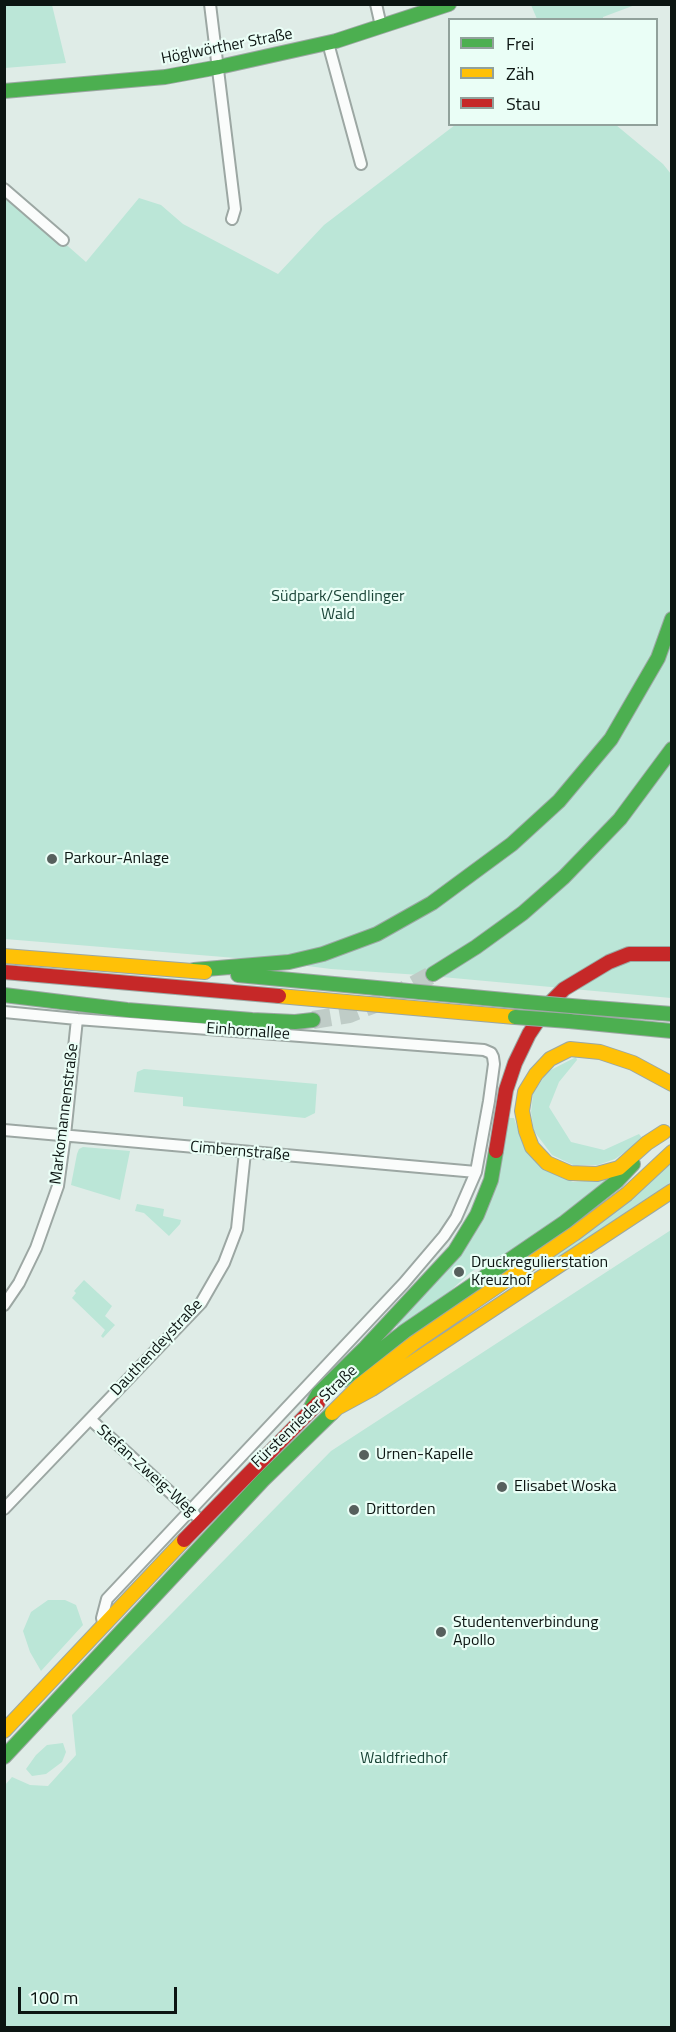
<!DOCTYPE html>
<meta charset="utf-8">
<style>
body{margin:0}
#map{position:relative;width:676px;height:2032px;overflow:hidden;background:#dfece7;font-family:"Titillium Web",sans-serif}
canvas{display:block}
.frame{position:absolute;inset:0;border:6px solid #0c1512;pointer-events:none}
.legend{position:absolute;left:448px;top:18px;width:210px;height:108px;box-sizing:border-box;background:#eafef6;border:2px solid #91a19b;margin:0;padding:8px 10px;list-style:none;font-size:18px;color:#0c1512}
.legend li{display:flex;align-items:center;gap:12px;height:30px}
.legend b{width:30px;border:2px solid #91a19b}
.scale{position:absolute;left:18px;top:1987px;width:159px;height:27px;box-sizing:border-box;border:3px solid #0c1512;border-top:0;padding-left:8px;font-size:18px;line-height:21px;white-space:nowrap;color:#0c1512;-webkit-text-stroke:4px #eafef6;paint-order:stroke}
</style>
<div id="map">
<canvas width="676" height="2032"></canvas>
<div class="frame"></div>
<ul class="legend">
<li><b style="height:8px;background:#4caf50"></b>Frei</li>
<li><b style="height:8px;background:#ffc107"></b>Zäh</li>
<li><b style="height:8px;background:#c62828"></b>Stau</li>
</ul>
<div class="scale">100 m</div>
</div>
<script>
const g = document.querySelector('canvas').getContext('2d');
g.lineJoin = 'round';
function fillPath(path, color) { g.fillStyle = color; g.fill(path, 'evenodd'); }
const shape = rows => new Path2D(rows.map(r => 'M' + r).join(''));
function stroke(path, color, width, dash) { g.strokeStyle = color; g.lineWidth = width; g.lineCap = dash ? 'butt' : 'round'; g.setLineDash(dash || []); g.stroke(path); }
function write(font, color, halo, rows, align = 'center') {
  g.font = font + ' "Titillium Web",sans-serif'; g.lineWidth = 4.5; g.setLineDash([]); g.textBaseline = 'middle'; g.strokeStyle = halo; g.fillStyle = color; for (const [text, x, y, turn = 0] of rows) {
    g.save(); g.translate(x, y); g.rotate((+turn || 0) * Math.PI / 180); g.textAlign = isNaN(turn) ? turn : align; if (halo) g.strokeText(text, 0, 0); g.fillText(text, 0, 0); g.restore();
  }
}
fillPath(shape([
 [5,4,52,5,66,63,5,68],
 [531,5,635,5,603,17,603,20,537,19],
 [455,125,616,125,663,164,671,174,671,998,420,975,331,969,260,960,5,939,5,191,86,262,139,198,161,205,183,224,278,274,324,225],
 [576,1057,577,1060,559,1082,549,1107,571,1142,604,1150,639,1134,643,1139,615,1159,598,1165,573,1165,552,1155,534,1131,531,1112,533,1094,547,1072],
 [144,1069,317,1084,315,1113,305,1118,183,1106,183,1097,134,1092,137,1072],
 [509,1118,514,1118,523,1145,542,1168,573,1182,609,1179,553,1223,511,1252,492,1258,471,1272,449,1292,398,1328,396,1324,456,1259],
 [83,1147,130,1151,120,1200,71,1185,77,1154,79,1149],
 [671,1161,671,1182,549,1263,547,1262,598,1225,666,1168],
 [137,1204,164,1209,163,1216,181,1220,180,1224,169,1236,144,1213,135,1211],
 [671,1230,671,2027,5,2027,5,1785,12,1777,30,1785,48,1786,76,1755,72,1715,331,1451],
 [84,1280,112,1306,105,1316,115,1325,103,1338,101,1336,105,1330,72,1298,76,1293,74,1291],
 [48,1600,65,1600,76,1605,83,1625,41,1671,30,1652,23,1631,31,1612],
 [63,1743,66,1752,62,1762,46,1774,32,1776,26,1769,36,1755,47,1745]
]), '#bbe6d7');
stroke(shape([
 [313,1020,349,1014,388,999,433,974]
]), '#bfccc7', 18, [18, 9]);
const street = shape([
 [210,4,235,209,232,219],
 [376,4,381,26],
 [328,43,361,164],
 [4,189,63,240],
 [4,1012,77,1019,484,1050,491,1053,493,1057,494,1064,489,1101,476,1172,456,1218,444,1236,404,1283,107,1599,102,1618,104,1626],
 [4,1130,476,1172],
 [4,1305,19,1283,36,1248,58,1186,65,1135,77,1019],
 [91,1420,195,1515],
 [4,1509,201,1303,224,1263,237,1229,245,1152]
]);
const fast = shape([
 [4,91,165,77,219,67,336,41,449,4],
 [194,970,289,962,323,954,377,934,432,903,512,844,559,801,611,739,658,658,672,619],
 [433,974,476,947,523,913,564,877,620,819,672,749],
 [238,975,526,1002],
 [4,995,127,1010,252,1020,295,1022,313,1020],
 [583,1007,672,1014],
 [569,1021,672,1031],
 [343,1380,405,1331,565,1222,617,1181,633,1164],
 [310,1409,318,1394,365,1348,455,1251,477,1215,491,1180,496,1151],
 [4,1757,263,1480,332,1413]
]);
const slow = shape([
 [4,956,205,972],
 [279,996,515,1017],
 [664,1132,647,1143,619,1168,597,1174,570,1173,547,1163,532,1147,526,1131,522,1111,525,1092,536,1074,550,1059,570,1049,600,1052,633,1063,672,1084],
 [337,1408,372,1389,672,1191],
 [332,1413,360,1385,414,1343,574,1234,627,1194,672,1152],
 [4,1731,184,1540]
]);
const jam = shape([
 [4,972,279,996],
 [496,1151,506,1090,515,1063,529,1034,549,1004,564,989,609,962,629,954,672,954],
 [184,1540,318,1403]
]);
stroke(street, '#9ca7a3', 14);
stroke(fast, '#9ca7a3', 16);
stroke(slow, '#9ca7a3', 16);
stroke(jam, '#9ca7a3', 16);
stroke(street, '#fafcfb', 10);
stroke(fast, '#4caf50', 14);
stroke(slow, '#ffc107', 14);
stroke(jam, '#c62828', 14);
const fastBridge = shape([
 [526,1002,583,1007],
 [515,1017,569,1021]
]);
stroke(fastBridge, '#9ca7a3', 16, []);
stroke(fastBridge, '#4caf50', 14);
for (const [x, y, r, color] of [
 [52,859,6,"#56605d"],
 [459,1272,6,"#56605d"],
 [364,1455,6,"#56605d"],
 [502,1487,6,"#56605d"],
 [354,1510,6,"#56605d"],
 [441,1632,6,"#56605d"]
]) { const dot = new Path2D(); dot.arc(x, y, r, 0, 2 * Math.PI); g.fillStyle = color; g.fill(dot); stroke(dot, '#eafef6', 2); }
write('16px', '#0c1512', '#eafef6', [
 ["Höglwörther Straße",227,47,-11],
 ["Einhornallee",248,1032,4],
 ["Markomannenstraße",65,1114,-83],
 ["Cimbernstraße",240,1152,5],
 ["Dauthendeystraße",157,1348,-47],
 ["Fürstenrieder Straße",305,1417,-44],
 ["Stefan-Zweig-Weg",146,1471,42]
]);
write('16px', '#1b4538', '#eafef6', [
 ["Südpark/Sendlinger",338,597],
 ["Wald",338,615],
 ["Waldfriedhof",404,1759]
]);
write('16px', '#0c1512', '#eafef6', [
 ["Parkour-Anlage",64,859],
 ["Druckregulierstation",471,1263],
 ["Kreuzhof",471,1281],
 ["Urnen-Kapelle",376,1455],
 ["Elisabet Woska",514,1487],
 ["Drittorden",366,1510],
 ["Studentenverbindung",453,1623],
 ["Apollo",453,1641]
], 'left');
</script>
